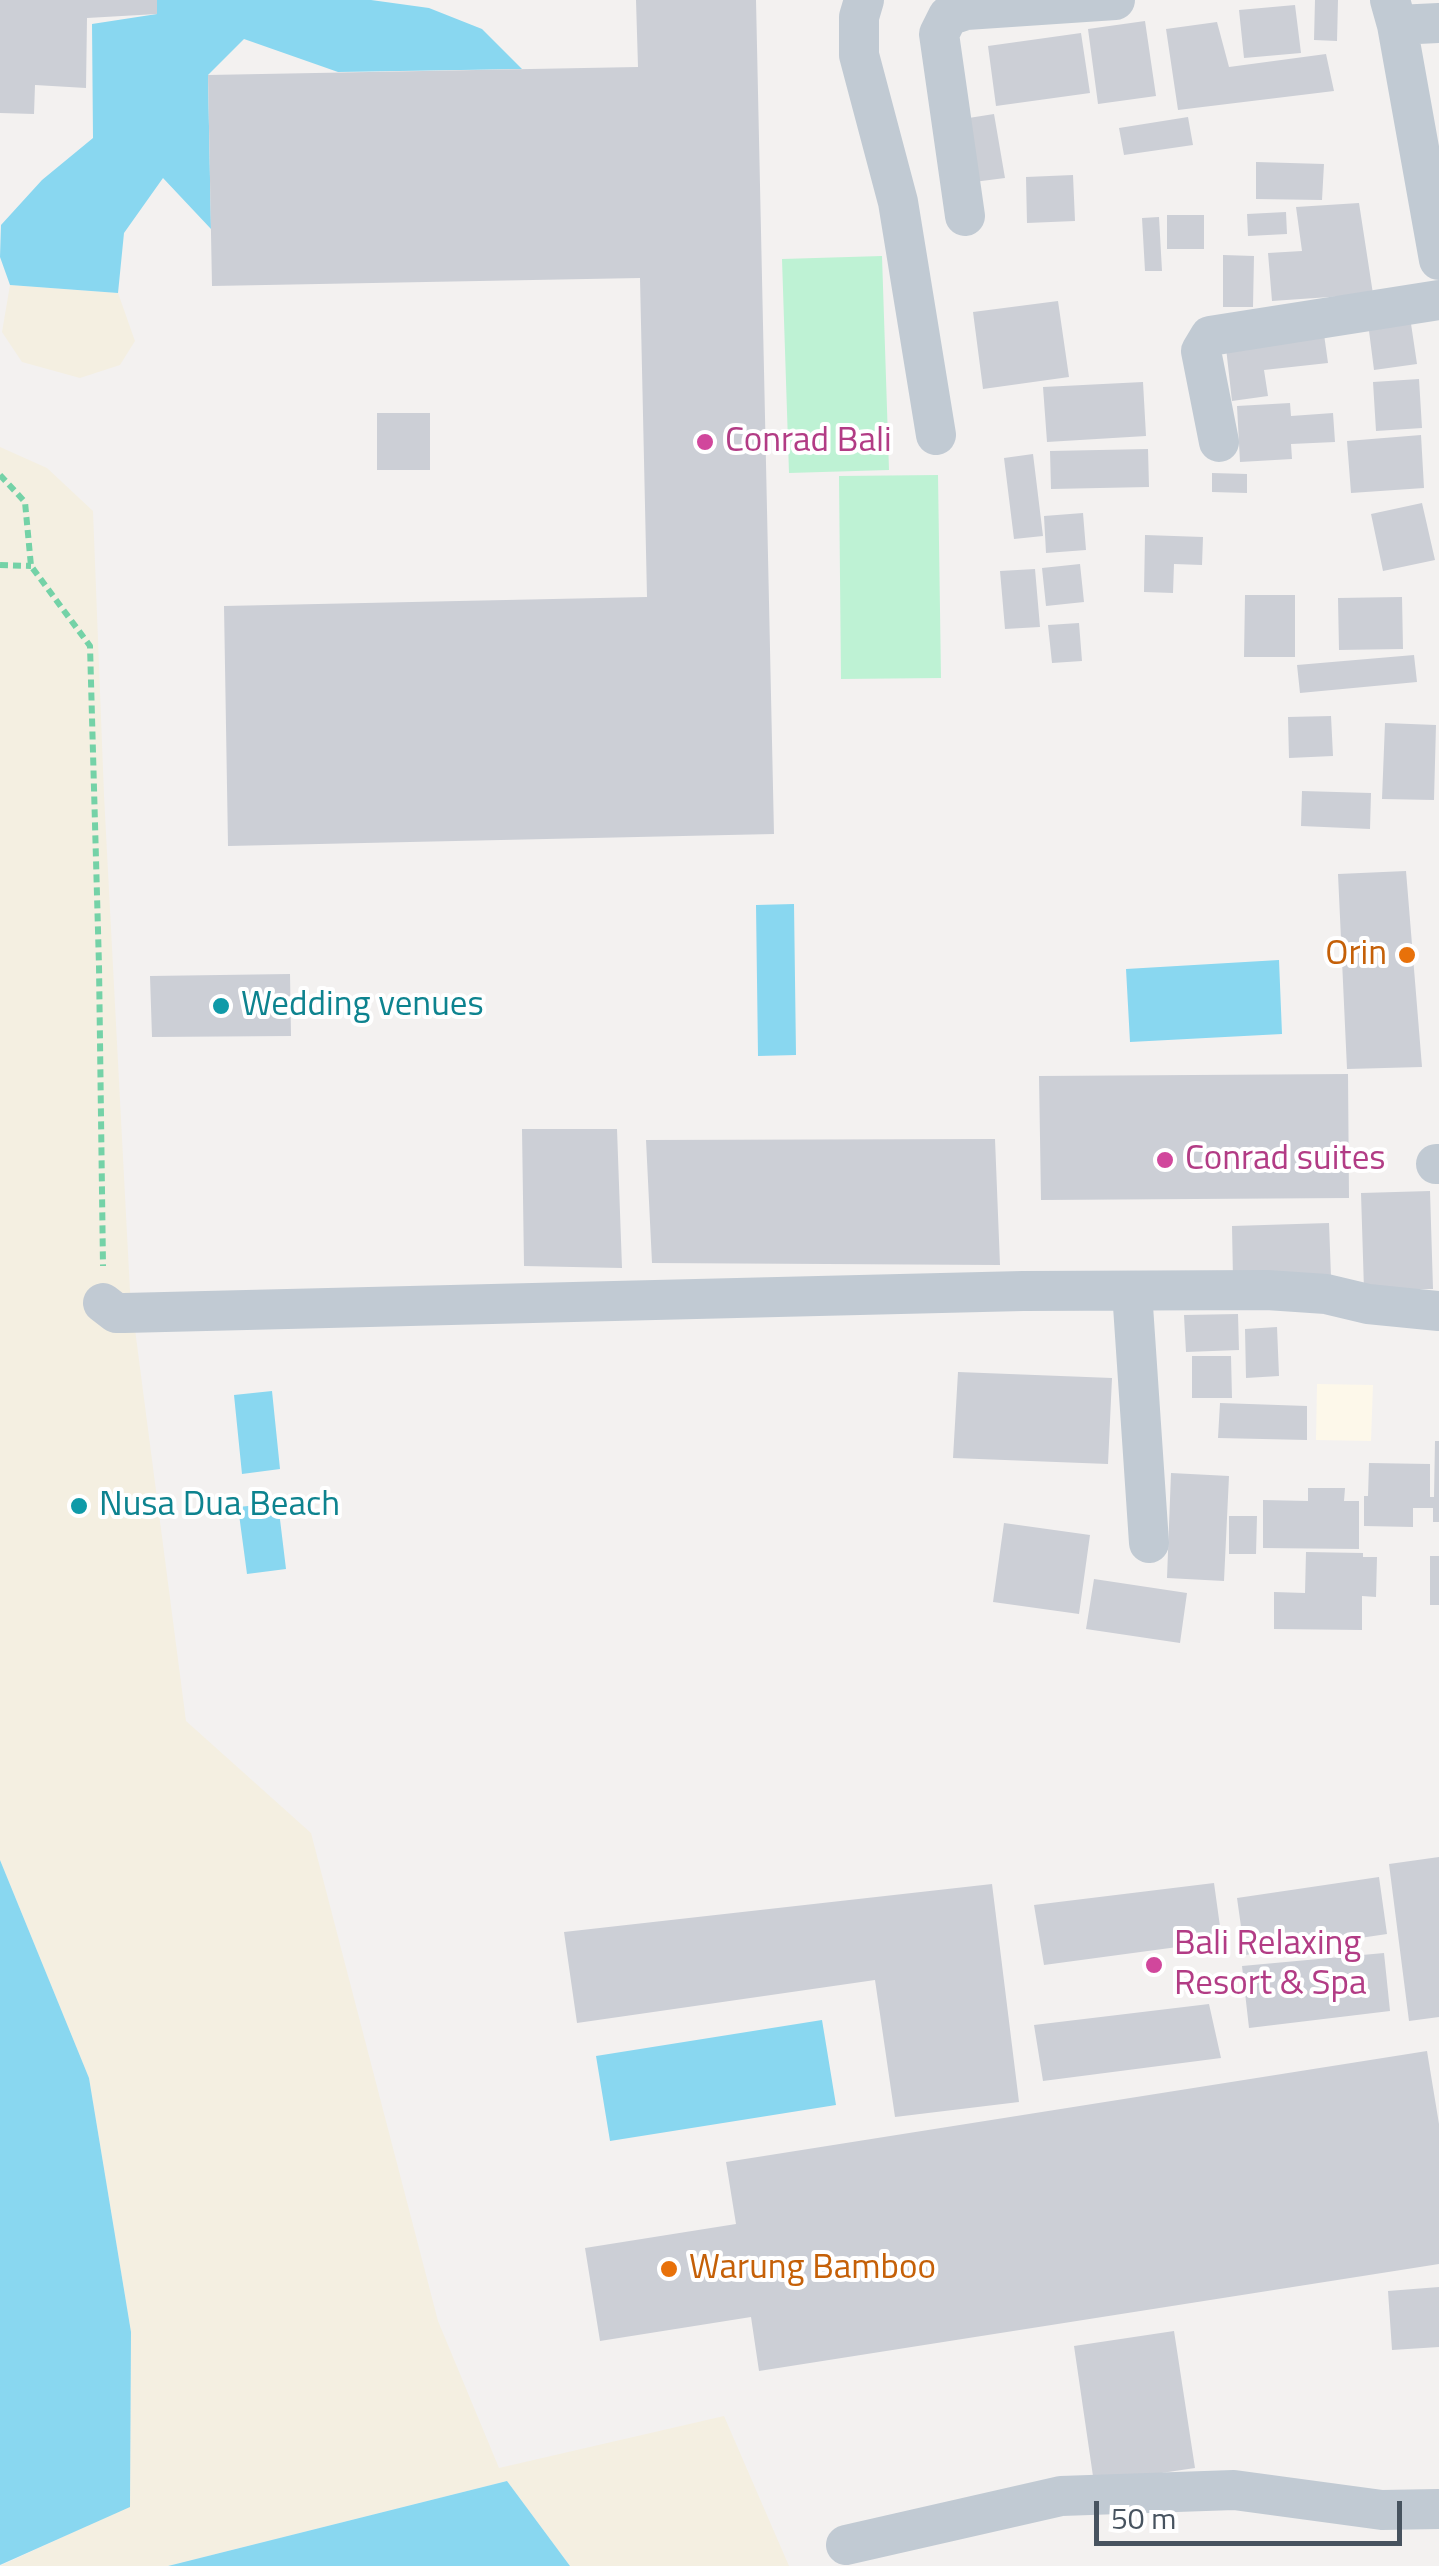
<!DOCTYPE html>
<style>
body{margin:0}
#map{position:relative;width:1439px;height:2566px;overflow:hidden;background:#f3f1f0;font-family:"Titillium Web",sans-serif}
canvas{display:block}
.scale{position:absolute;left:1094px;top:2501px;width:308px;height:45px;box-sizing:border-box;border:5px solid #47535f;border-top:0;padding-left:12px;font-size:30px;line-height:35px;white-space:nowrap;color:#47535f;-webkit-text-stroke:8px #fff;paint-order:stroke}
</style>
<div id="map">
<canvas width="1439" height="2566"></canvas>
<div class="scale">50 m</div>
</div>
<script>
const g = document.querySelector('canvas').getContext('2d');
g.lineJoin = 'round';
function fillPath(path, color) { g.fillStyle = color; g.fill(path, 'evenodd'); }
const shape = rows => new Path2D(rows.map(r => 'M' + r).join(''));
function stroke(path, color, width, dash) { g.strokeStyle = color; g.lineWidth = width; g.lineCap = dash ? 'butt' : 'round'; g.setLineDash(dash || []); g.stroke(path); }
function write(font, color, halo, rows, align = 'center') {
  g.font = font + ' "Titillium Web",sans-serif'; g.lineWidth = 8; g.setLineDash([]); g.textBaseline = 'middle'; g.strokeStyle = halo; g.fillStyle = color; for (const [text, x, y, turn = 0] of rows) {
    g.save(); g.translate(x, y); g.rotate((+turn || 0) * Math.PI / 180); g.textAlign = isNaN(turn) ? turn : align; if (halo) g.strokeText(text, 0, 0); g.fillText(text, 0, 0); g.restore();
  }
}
fillPath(shape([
 [1317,1384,1373,1385,1371,1441,1316,1440]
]), '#fdf8ea');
fillPath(shape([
 [882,256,889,470,789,473,782,259],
 [938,475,941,678,841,679,839,476]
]), '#bef2d4');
fillPath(shape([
 [10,285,118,293,135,341,120,365,80,378,22,362,2,332],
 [0,447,47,468,93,511,104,795,130,1291,186,1721,311,1833,438,2321,499,2468,724,2416,789,2566,570,2566,507,2481,168,2566,0,2566,130,2506,131,2332,89,2078,0,1860]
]), '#f4efe1');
fillPath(shape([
 [157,0,371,0,429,8,482,29,522,69,338,72,244,39,208,75,211,229,163,178,124,233,118,293,10,285,0,257,1,225,42,180,93,138,92,24,157,14],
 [794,904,796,1055,758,1056,756,905],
 [1279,960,1282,1034,1130,1042,1126,969],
 [272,1391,280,1469,242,1474,234,1395],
 [278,1503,286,1569,247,1574,238,1507],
 [0,1860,89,2078,131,2332,130,2507,0,2565],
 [822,2020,836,2105,610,2141,596,2056],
 [507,2481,570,2566,168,2566]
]), '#89d7f0');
fillPath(shape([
 [0,0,157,0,157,14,87,18,86,88,35,85,34,114,0,113],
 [636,0,756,0,774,834,228,846,224,606,647,597,640,278,212,286,208,75,638,67],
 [1315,0,1338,0,1337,41,1314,40],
 [1295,5,1301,53,1244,58,1239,10],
 [1145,21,1156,96,1098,104,1088,29],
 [1217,22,1229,67,1326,54,1334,91,1178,110,1166,29],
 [1081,33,1090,93,996,106,988,46],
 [994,114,1005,178,966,183,956,120],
 [1188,117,1193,145,1124,155,1119,128],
 [1256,162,1324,164,1322,200,1256,199],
 [1073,175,1075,221,1027,223,1026,177],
 [1359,203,1373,294,1272,301,1268,253,1302,251,1296,207],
 [1286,212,1287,234,1248,236,1247,214],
 [1167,215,1204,215,1204,249,1167,249],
 [1159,217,1162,271,1145,271,1142,218],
 [1223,255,1254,256,1253,307,1223,307],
 [1058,301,1069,377,983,389,973,312],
 [1410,317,1417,364,1374,370,1368,323],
 [1323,327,1328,363,1264,370,1268,396,1232,401,1225,339],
 [1419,379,1422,428,1376,431,1373,382],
 [1143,382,1146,436,1047,442,1043,387],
 [1290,403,1291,416,1333,413,1335,442,1291,444,1292,459,1240,462,1237,406],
 [377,413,430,413,430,470,377,470],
 [1421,435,1424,488,1351,493,1347,441],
 [1148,449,1149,487,1051,489,1050,451],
 [1033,454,1043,536,1014,539,1004,458],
 [1212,473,1247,474,1247,493,1212,492],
 [1422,503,1435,560,1383,571,1371,514],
 [1083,513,1086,550,1046,553,1044,516],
 [1145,535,1203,537,1202,565,1174,564,1173,593,1144,592],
 [1080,564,1084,602,1046,606,1042,568],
 [1035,569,1040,627,1005,629,1000,571],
 [1245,595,1295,595,1295,657,1244,657],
 [1402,597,1403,649,1339,650,1338,598],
 [1079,623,1082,661,1052,663,1048,625],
 [1414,655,1417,682,1300,693,1297,665],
 [1331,716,1333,756,1289,758,1288,717],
 [1385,723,1436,725,1434,800,1382,799],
 [1302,791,1371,793,1370,829,1301,826],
 [1406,871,1422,1067,1347,1069,1338,874],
 [290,974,291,1036,152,1037,150,976],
 [1348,1074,1349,1198,1041,1200,1039,1076],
 [522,1129,617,1129,622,1268,524,1266],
 [995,1139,1000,1265,652,1263,646,1140],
 [1430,1191,1433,1289,1364,1290,1361,1193],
 [1329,1223,1331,1277,1233,1280,1232,1226],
 [1238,1314,1239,1350,1186,1352,1184,1315],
 [1277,1327,1279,1376,1246,1378,1245,1329],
 [1192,1356,1231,1356,1232,1398,1192,1398],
 [958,1372,1112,1378,1108,1464,953,1458],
 [1220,1403,1307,1406,1307,1440,1218,1438],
 [1435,1441,1439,1441,1439,1522,1433,1522,1433,1508,1413,1508,1413,1527,1364,1526,1364,1496,1368,1496,1369,1463,1430,1464,1430,1497,1434,1497],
 [1171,1473,1229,1476,1224,1581,1167,1578],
 [1308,1488,1345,1488,1344,1501,1359,1501,1359,1549,1263,1548,1263,1500,1308,1501],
 [1229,1516,1257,1516,1256,1554,1229,1554],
 [1004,1523,1090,1535,1079,1614,993,1602],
 [1306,1552,1363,1553,1363,1557,1377,1557,1376,1597,1362,1596,1362,1630,1274,1629,1274,1592,1305,1593],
 [1430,1556,1439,1556,1439,1605,1430,1605],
 [1094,1579,1187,1593,1180,1643,1086,1629],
 [1439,1857,1439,2017,1409,2021,1389,1864],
 [1379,1877,1387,1934,1245,1955,1237,1898],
 [1214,1883,1222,1941,1044,1965,1034,1905],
 [992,1884,1019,2102,895,2117,875,1980,577,2023,564,1932],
 [1384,1953,1390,2011,1249,2028,1242,1966],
 [1209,2004,1221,2058,1043,2081,1034,2025],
 [1427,2051,1439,2124,1439,2264,759,2371,751,2317,600,2341,585,2248,736,2224,726,2162],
 [1439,2287,1439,2347,1392,2350,1388,2291],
 [1174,2331,1195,2468,1094,2483,1074,2346]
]), '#cccfd6');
stroke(shape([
 [0,475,25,502,31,566,90,646,99,966,103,1266],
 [0,565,31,566]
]), '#74d2a7', 6, [8, 5]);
stroke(shape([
 [864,0,859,17,859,55,898,202,936,435],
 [1390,0,1397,25,1439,260],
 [1397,25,1439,23],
 [965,216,939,34,948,16,966,10,1115,0],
 [1219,442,1201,351,1210,336,1439,300],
 [1436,1164,1439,1164],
 [1132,1291,1149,1543],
 [103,1303,116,1313,124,1313,1023,1291,1267,1290,1326,1294,1368,1304,1439,1311],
 [846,2545,1061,2496,1234,2490,1382,2510,1439,2509]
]), '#c1cad3', 40);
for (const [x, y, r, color] of [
 [705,442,10,"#d1479c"],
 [1407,955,10,"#e8710a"],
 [221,1006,10,"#0f9aa8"],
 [1165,1160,10,"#d1479c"],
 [79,1506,10,"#0f9aa8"],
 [1154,1965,10,"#d1479c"],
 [669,2269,10,"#e8710a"]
]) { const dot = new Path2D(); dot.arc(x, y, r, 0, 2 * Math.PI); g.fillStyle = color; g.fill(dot); stroke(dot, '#fff', 4); }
write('35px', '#b23c85', '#fff', [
 ["Conrad Bali",725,442],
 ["Conrad suites",1185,1160],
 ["Bali Relaxing",1174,1945],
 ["Resort & Spa",1174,1985]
], 'left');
write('35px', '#c56008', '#fff', [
 ["Orin",1387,955],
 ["Warung Bamboo",689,2269,"left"]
], 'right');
write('35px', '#0d838f', '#fff', [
 ["Wedding venues",241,1006],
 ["Nusa Dua Beach",99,1506]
], 'left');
</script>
